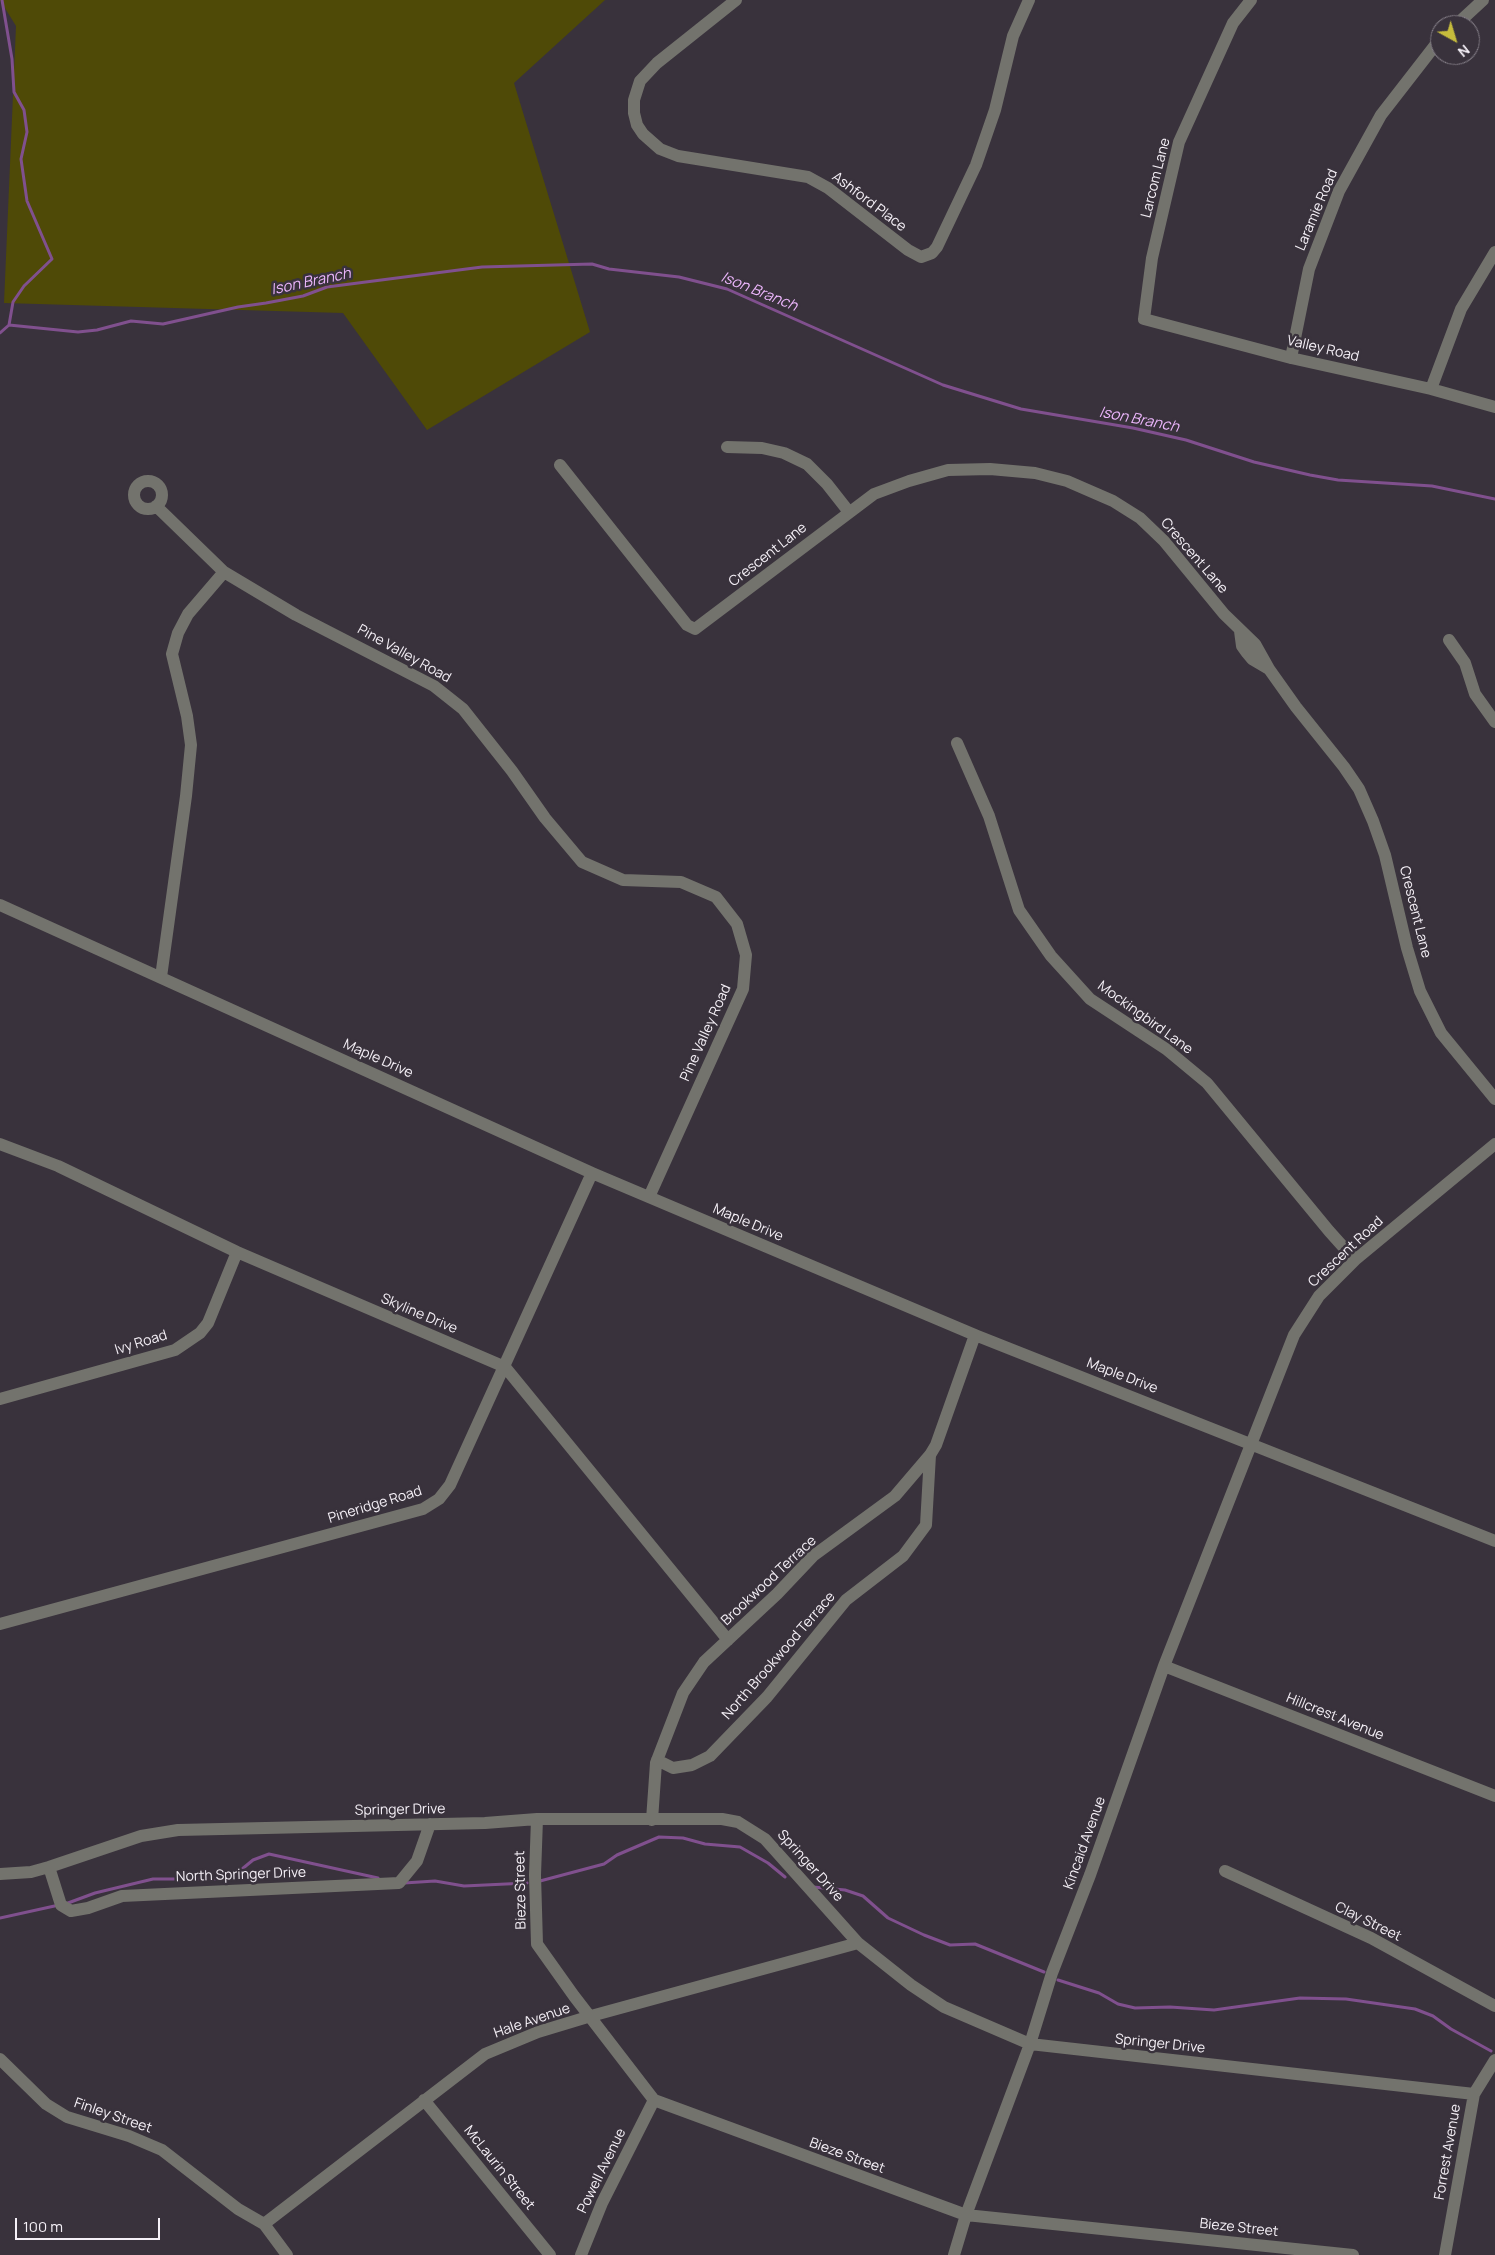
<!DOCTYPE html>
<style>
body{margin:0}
#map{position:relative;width:1495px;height:2255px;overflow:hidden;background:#39323c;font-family:Manrope,sans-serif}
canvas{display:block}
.north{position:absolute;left:1430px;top:15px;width:50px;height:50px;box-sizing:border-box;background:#39323c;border:1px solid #847e87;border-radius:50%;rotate:141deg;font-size:14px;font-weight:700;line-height:20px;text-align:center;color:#f5f0f7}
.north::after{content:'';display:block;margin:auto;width:18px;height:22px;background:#c6bc3c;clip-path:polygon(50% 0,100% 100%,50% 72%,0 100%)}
.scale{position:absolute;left:15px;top:2218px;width:145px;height:22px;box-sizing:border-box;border:2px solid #f5f0f7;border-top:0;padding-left:6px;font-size:15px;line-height:18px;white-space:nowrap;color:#f5f0f7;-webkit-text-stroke:4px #39323c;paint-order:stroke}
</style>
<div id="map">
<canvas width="1495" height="2255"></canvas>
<div class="north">N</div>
<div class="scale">100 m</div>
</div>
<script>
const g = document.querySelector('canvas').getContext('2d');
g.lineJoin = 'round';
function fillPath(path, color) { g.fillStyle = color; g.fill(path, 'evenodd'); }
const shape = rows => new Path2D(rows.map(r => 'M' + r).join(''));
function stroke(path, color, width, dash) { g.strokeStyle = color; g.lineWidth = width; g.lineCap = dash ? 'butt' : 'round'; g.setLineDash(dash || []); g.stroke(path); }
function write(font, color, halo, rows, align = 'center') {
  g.font = font + ' Manrope,sans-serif'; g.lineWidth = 5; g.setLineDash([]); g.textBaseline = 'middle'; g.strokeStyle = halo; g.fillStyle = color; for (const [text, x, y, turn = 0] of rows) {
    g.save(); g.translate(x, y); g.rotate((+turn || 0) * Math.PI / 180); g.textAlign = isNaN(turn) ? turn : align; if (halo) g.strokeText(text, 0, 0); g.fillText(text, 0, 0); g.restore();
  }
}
fillPath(shape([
 [0,0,605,0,514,83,590,332,427,430,343,313,4,303,16,26]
]), '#4f4a07');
stroke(shape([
 [2,0,12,59,14,92,24,110,27,132,21,159,27,201,52,259,24,286,13,302,9,325],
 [0,333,9,325,78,332,97,330,131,321,163,324,238,307,266,303,303,296,327,287,482,267,592,264,609,269,679,277,727,289,943,385,1021,409,1133,428,1186,440,1254,462,1310,475,1338,480,1432,486,1495,499],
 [540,1881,604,1864,617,1855,659,1837,683,1838,705,1844,740,1847,768,1863,785,1877],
 [404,1883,435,1881,464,1886,527,1883],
 [813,1887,845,1890,863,1896,888,1918,924,1935,950,1945,975,1944,1044,1972],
 [68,1903,95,1893,153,1879,218,1879,236,1874,253,1860,269,1854,378,1878],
 [0,1918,59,1905],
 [1058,1980,1099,1993,1118,2004,1135,2008,1170,2007,1214,2010,1300,1998,1346,1999,1415,2009,1433,2016,1451,2029,1491,2051]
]), '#80508e', 3);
stroke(shape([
 [736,0,657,63,640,81,634,100,634,113,637,125,643,134,660,149,678,156,808,177,828,188,908,250,921,257,932,253,937,247,976,165,995,110,1013,36,1029,0],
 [1251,0,1233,23,1179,142,1152,258,1144,319,1291,358,1431,389,1495,407],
 [1456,25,1483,0],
 [1291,358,1309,269,1339,191,1381,115,1440,39],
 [1431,389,1461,309,1495,252],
 [727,447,762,448,784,453,807,464,827,484,849,512],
 [560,465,687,625,695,629,874,494,909,481,948,470,990,469,1035,473,1067,481,1113,501,1140,518,1164,541,1224,614,1255,644,1269,669,1296,707,1344,767,1359,789,1373,821,1385,855,1407,948,1420,991,1441,1033,1495,1099],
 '134 495a14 14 0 1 1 28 0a14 14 0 1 1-28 0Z',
 [156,506,224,572,296,615,434,686,463,709,512,771,545,818,582,862,623,880,681,882,716,897,737,924,746,955,743,989,649,1197],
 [1240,631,1242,646,1247,653,1252,659,1269,669],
 [1449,640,1465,663,1475,694,1495,722],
 [957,743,989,816,1019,910,1051,956,1090,999,1166,1049,1207,1083,1329,1231,1355,1260],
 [0,905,592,1173,975,1335,1495,1541],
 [161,977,186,796,191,745,187,716,172,654,178,633,188,614,224,572],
 [0,1144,58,1166,237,1252,505,1367,728,1640],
 [0,1399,175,1350,200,1333,208,1323,237,1252],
 [0,1624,423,1509,439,1499,450,1485,592,1173],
 [1164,1666,1495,1796],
 [657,1760,673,1768,692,1765,710,1756,767,1697,846,1600,903,1556,926,1525,930,1455],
 [537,1819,535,1875,537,1944,574,1996,654,2100,966,2215,1353,2255],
 [652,1820,656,1763,683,1693,704,1662,777,1594,813,1556,895,1496,930,1455,936,1445,975,1335],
 [49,1867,61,1905,71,1911,88,1908,122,1896,399,1883,417,1861,430,1824],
 [1225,1871,1371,1938,1495,2006],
 [0,1874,31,1872,49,1867,141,1836,178,1830,485,1823,537,1819,722,1819,738,1822,765,1839,858,1943,911,1985,944,2007,1030,2044,1474,2094],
 [0,2059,46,2104,67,2117,129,2136,162,2150,238,2209,264,2224,287,2255],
 [424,2100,550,2255],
 [264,2224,485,2054,538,2032,591,2016,858,1943],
 [581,2255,602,2203,654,2100],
 [954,2255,966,2215,1030,2044,1052,1973,1090,1875,1164,1666,1294,1335,1319,1296,1355,1260,1495,1144],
 [1445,2255,1474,2094,1495,2060]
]), '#73736d', 12);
write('14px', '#f5f0f7', '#39323c', [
 ["Larcom Lane",1156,178,-76],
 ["Ashford Place",869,202,37],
 ["Laramie Road",1317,210,-67],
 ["Valley Road",1323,349,13],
 ["Crescent Lane",768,555,-38],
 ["Crescent Lane",1194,556,49],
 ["Pine Valley Road",404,654,29],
 ["Crescent Lane",1415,912,76],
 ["Mockingbird Lane",1145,1018,36],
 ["Pine Valley Road",706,1033,-66],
 ["Maple Drive",378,1059,24],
 ["Maple Drive",748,1223,23],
 ["Crescent Road",1346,1252,-43],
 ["Skyline Drive",419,1314,23],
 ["Ivy Road",141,1343,-17],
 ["Maple Drive",1122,1376,21],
 ["Pineridge Road",375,1505,-17],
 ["Brookwood Terrace",769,1581,-43],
 ["North Brookwood Terrace",779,1656,-49],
 ["Hillcrest Avenue",1335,1717,22],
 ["Springer Drive",400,1810,-1],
 ["Kincaid Avenue",1085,1843,-70],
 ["Springer Drive",810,1866,48],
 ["North Springer Drive",241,1875,-2],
 ["Bieze Street",521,1890,-91],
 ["Clay Street",1368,1922,26],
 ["Hale Avenue",532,2021,-19],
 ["Springer Drive",1160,2044,6],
 ["Finley Street",113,2116,19],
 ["Forrest Avenue",1448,2152,-80],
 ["Bieze Street",847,2156,20],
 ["McLaurin Street",499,2168,51],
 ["Powell Avenue",602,2171,-64],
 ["Bieze Street",1239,2228,6]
]);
write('italic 15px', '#ecb6fc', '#39323c', [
 ["Ison Branch",311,282,-12],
 ["Ison Branch",759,292,22],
 ["Ison Branch",1139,420,11]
]);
</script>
